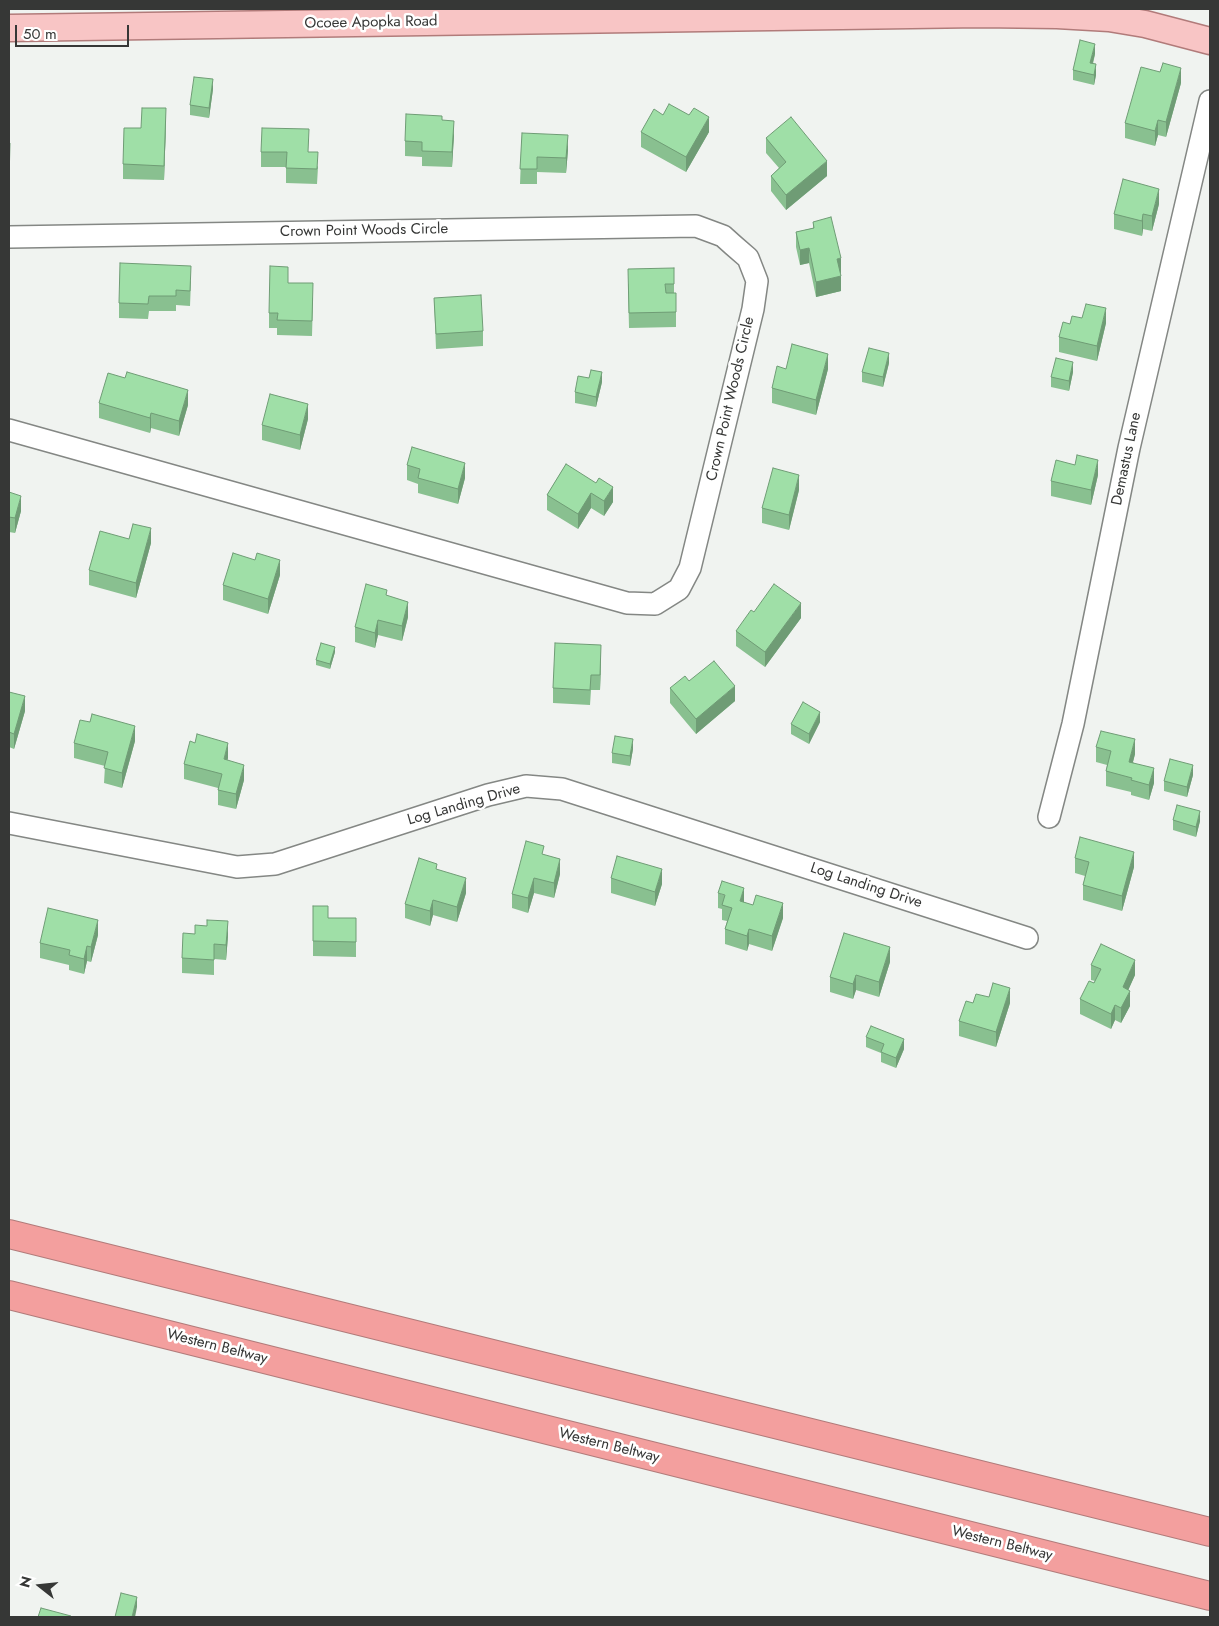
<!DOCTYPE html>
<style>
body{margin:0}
#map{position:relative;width:1219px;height:1626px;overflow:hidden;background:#f0f3f0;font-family:Jost,sans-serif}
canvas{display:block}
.frame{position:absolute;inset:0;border:10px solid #363736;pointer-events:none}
.north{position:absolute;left:15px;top:1561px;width:50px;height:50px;-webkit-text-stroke:4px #fff;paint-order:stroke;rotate:286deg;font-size:14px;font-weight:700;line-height:20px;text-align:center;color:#363736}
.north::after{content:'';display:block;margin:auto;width:18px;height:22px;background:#363736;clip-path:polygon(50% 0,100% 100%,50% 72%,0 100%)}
.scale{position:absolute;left:15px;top:25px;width:114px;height:22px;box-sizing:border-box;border:2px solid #363736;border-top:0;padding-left:6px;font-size:15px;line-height:18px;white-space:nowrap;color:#363736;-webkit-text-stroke:4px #fff;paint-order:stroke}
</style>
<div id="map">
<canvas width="1219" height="1626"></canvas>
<div class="frame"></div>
<div class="north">N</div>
<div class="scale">50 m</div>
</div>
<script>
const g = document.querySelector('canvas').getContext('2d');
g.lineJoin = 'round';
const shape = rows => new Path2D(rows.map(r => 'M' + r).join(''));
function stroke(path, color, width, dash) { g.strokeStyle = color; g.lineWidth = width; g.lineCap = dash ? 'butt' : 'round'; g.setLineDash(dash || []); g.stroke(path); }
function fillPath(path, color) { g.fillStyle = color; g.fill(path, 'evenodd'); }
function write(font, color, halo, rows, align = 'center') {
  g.font = font + ' Jost,sans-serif'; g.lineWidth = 5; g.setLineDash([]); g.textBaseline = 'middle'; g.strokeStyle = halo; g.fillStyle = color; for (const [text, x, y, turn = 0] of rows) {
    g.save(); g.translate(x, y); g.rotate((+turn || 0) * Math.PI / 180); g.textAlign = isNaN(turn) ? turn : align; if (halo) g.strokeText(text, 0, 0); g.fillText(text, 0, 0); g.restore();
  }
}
const minor = shape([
 [9,237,696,226,723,236,733,245,748,258,757,281,753,309,690,568,679,589,655,604,627,603,9,430],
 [1049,817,1073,724,1129,448,1210,101],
 [9,823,237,867,275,864,488,795,526,786,562,789,1027,938]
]);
const major = shape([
 [9,28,980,14,1057,15,1109,18,1145,24,1210,41]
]);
const highway = shape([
 [9,1234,1210,1532],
 [9,1295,1210,1596]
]);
stroke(minor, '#848784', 24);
stroke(major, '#b17b7a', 29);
stroke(highway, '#b17b7a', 30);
stroke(minor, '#fff', 21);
stroke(major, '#f8c5c5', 26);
stroke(highway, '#f39f9e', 28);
fillPath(shape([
 [1095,54,1093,64,1096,75,1094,85,1073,80,1073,70],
 [1181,83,1166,137,1158,135,1155,146,1125,138,1125,123],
 [213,89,209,118,190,115,190,105],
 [663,115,709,132,686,172,641,147,641,132],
 [442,120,454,135,452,167,422,166,422,157,405,156,405,141],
 [166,123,164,180,123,179,123,164,141,128],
 [522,133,568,150,566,173,537,172,537,184,520,184],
 [766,138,827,176,786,210,771,191,771,176,779,168,766,153],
 [261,152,309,152,318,167,317,184,286,183,286,167,261,167],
 [1159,204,1152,231,1143,229,1142,236,1114,229,1114,214],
 [813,222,841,273,840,273,841,291,816,297,809,263,800,265,796,247,796,232,813,228],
 [674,268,674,293,676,293,676,327,629,328,628,284],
 [191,281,190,306,176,305,176,311,149,311,148,319,119,318,119,303],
 [288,283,313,298,312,336,277,335,277,328,269,328,269,313],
 [434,298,483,331,483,346,436,349],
 [1106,323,1097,361,1059,352,1059,337,1070,324],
 [889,363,883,387,862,382,862,372],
 [786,369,828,369,816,415,772,403,772,388],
 [1073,372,1069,391,1051,387,1051,377],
 [602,382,596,407,575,403,575,392],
 [99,403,188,405,179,436,151,428,150,433,99,418],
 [308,419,300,450,262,440,262,425],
 [566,464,613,502,604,516,591,508,578,529,547,510,547,495],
 [407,465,465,478,458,504,418,493,418,484,407,480],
 [1098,475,1091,505,1051,496,1051,481],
 [799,490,789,530,762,523,762,508],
 [9,492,21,511,15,533,9,532],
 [129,539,151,543,136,598,89,585,89,570],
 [255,560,280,575,268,614,223,600,223,585],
 [387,596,408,617,402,641,378,635,375,648,355,642,355,627],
 [801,618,765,667,736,646,736,631],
 [335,652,330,669,316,665,316,660],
 [601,660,600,690,591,690,590,705,553,703,553,688],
 [670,688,735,701,696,734,670,703],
 [9,692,25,711,14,749,9,747],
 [820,722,809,744,791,734,791,724],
 [135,741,122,788,104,783,105,766,74,758,74,743],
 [1096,747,1135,754,1133,762,1154,783,1149,800,1131,795,1131,792,1106,786,1106,771,1107,765,1096,762],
 [633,749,630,766,612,763,612,753],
 [228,758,227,760,244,780,236,809,218,805,218,788,184,779,184,764],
 [1193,775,1187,797,1164,791,1164,781],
 [1173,820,1200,821,1196,837,1173,830],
 [544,855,560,874,554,898,534,893,528,913,512,908,512,894],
 [1075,858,1134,867,1122,911,1083,900,1083,885,1085,876,1075,873],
 [437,870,466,893,457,922,433,915,430,926,405,918,405,904],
 [611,878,662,884,655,906,611,893],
 [718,893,744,902,783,918,772,951,749,944,747,951,725,944,725,929,727,921,722,920,722,909,718,908],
 [313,906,328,918,356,918,356,957,313,956],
 [98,935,91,962,87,961,84,974,69,970,69,965,40,958,40,943],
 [228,936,226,960,214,959,214,975,182,973,182,958],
 [890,962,879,997,856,990,853,999,830,992,830,977],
 [1091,965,1135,975,1128,990,1130,1006,1121,1023,1115,1020,1111,1029,1080,1014,1080,999,1095,981,1091,980],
 [973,1003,1010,1003,996,1047,959,1036,959,1021],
 [866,1037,904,1049,896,1068,881,1062,881,1053,866,1047]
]), '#89c090');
fillPath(shape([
 [1095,44,1095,54,1090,73,1090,63],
 [1096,64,1096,75,1094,85,1094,75],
 [1181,68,1181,83,1166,137,1166,122],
 [213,79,213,89,209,118,209,108],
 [166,108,166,123,164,180,164,166],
 [709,117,709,132,686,172,686,157],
 [1158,120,1158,135,1155,146,1155,131],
 [454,121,454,135,452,167,452,152],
 [568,135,568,150,566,173,566,158],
 [827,161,827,176,786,210,786,195],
 [1159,189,1159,204,1152,231,1152,216],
 [1143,214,1143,229,1142,236,1142,221],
 [809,248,809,263,800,265,800,250],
 [841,258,841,273,837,274,837,259],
 [841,276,841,291,816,297,816,282],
 [1106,308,1106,323,1097,361,1097,346],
 [889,353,889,363,883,387,883,377],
 [828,354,828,369,816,415,816,400],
 [1073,362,1073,372,1069,391,1069,381],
 [602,372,602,382,596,407,596,397],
 [188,390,188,405,179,436,179,421],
 [308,404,308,419,300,450,300,435],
 [151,413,151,428,150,433,150,418],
 [1098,460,1098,475,1091,505,1091,490],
 [465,463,465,478,458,504,458,489],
 [799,475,799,490,789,530,789,515],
 [613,487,613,502,604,516,604,501],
 [591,493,591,508,578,529,578,514],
 [21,496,21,511,15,533,15,518],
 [151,528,151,543,136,598,136,583],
 [280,560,280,575,268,614,268,599],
 [408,602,408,617,402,641,402,626],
 [801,603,801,618,765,667,765,652],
 [378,620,378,635,375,648,375,633],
 [601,645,601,660,600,690,600,675],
 [335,647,335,652,330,669,330,664],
 [735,686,735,701,696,734,696,719],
 [25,696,25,711,14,749,14,734],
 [820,712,820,722,809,744,809,734],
 [135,726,135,741,122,788,122,773],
 [633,739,633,749,630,766,630,756],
 [1135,739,1135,754,1129,777,1129,762],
 [228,743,228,758,224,774,224,759],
 [244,765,244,780,236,809,236,794],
 [1193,765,1193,775,1187,797,1187,787],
 [1154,768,1154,783,1149,800,1149,785],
 [1200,811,1200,821,1196,837,1196,827],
 [1134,852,1134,867,1122,911,1122,896],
 [560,859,560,874,554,898,554,883],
 [662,869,662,884,655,906,655,892],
 [466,878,466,893,457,922,457,907],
 [534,878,534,893,528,913,528,898],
 [744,888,744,903,740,901],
 [433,900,433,915,430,926,430,911],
 [783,903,783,918,772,951,772,936],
 [98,920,98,935,91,962,91,947],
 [228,921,228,936,226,960,226,945],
 [749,929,749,944,747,951,747,936],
 [87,946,87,961,84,974,84,959],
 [890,947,890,962,879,997,879,982],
 [1135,960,1135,975,1123,1002,1123,987],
 [856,975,856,990,853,999,853,984],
 [1010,988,1010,1003,996,1047,996,1032],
 [1130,991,1130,1006,1121,1023,1121,1008],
 [1115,1005,1115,1020,1111,1029,1111,1014],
 [904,1039,904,1049,896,1068,896,1058],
 [137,1597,137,1607,135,1617,132,1617]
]), '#6f9c75');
const building = shape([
 [1080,40,1095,44,1090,63,1096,64,1094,75,1073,70,1080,40],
 [1163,63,1181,68,1166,122,1158,120,1155,131,1125,123,1141,67,1160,72,1163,63],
 [194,77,213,79,209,108,190,105,194,77],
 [669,104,689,115,694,108,709,117,686,157,641,132,654,109,663,115,669,104],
 [142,108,166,108,164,166,123,164,124,128,141,128,142,108],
 [406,114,442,116,442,120,454,121,452,152,422,151,422,142,405,141,406,114],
 [791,117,827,161,786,195,771,176,786,162,766,138,791,117],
 [262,128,309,129,308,152,318,152,317,169,286,168,287,152,261,152,262,128],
 [522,133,568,135,566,158,537,157,537,169,520,169,522,133],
 [9,143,10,143,9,180,9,143],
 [1123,179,1159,189,1152,216,1143,214,1142,221,1114,214,1123,179],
 [831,217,841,258,837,259,841,276,816,282,809,248,800,250,796,232,814,228,813,222,831,217],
 [120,263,191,266,190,291,176,290,176,296,149,296,148,304,119,303,120,263],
 [270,266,288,267,288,283,313,283,312,321,277,320,278,313,269,313,270,266],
 [674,268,674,284,665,284,666,293,676,293,676,312,629,313,628,269,674,268],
 [481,295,483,331,436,334,434,298,481,295],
 [1086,304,1106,308,1097,346,1059,337,1063,322,1070,324,1072,316,1082,318,1086,304],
 [792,344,828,354,816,400,772,388,777,366,786,369,792,344],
 [869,348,889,353,883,377,862,372,869,348],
 [1056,358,1073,362,1069,381,1051,377,1056,358],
 [591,370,602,372,596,397,575,392,578,376,589,378,591,370],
 [127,372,188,390,179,421,151,413,150,418,99,403,108,373,125,378,127,372],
 [270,394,308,404,300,435,262,425,270,394],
 [412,447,465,463,458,489,418,478,420,469,407,465,412,447],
 [1077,455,1098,460,1091,490,1051,481,1056,460,1075,465,1077,455],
 [566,464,596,483,599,478,613,487,604,501,591,493,578,514,547,495,566,464],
 [773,468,799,475,789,515,762,508,773,468],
 [9,492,21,496,15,518,9,517,9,492],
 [133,524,151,528,136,583,89,570,100,531,129,539,133,524],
 [233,553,255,560,257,553,280,560,268,599,223,585,233,553],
 [366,584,387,590,386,595,408,602,402,626,378,620,375,633,355,627,366,584],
 [774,584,801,603,765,652,736,631,751,610,754,612,774,584],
 [321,643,335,647,330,664,316,660,321,643],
 [555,643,601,645,600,675,591,675,590,690,553,688,555,643],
 [714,661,735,686,696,719,670,688,685,676,689,681,714,661],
 [9,692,25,696,14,734,9,732,9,692],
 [803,702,820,712,809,734,791,724,803,702],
 [92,714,135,726,122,773,104,768,108,752,74,743,80,720,90,722,92,714],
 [1101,731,1135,739,1129,762,1154,768,1149,785,1131,780,1132,778,1106,771,1111,751,1096,747,1101,731],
 [197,734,228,743,224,759,244,765,236,794,218,790,222,774,184,764,190,741,195,743,197,734],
 [615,736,633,739,630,756,612,753,615,736],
 [1170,759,1193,765,1187,787,1164,781,1170,759],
 [1177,805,1200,811,1196,827,1173,820,1177,805],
 [1080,837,1134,852,1122,896,1083,885,1089,862,1075,858,1080,837],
 [526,841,544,846,542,854,560,859,554,883,534,878,528,898,512,894,526,841],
 [617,856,662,869,655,892,611,878,617,856],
 [419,858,437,864,436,869,466,878,457,907,433,900,430,911,405,904,419,858],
 [722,881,744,888,740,901,753,905,756,895,783,903,772,936,749,929,747,936,725,929,732,908,722,905,725,895,718,893,722,881],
 [313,906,328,906,328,918,356,918,356,942,313,941,313,906],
 [48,908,98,920,91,947,87,946,84,959,69,955,70,950,40,943,48,908],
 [207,920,228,921,226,945,214,944,214,960,182,958,183,933,195,934,195,925,207,926,207,920],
 [844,933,890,947,879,982,856,975,853,984,830,977,844,933],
 [1101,944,1135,960,1123,987,1130,991,1121,1008,1115,1005,1111,1014,1080,999,1089,981,1094,983,1101,969,1091,965,1101,944],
 [993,983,1010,988,996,1032,959,1021,966,1001,973,1003,976,994,989,997,993,983],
 [871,1026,904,1039,896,1058,881,1052,884,1044,866,1037,871,1026],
 [121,1593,137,1597,132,1617,115,1617,121,1593],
 [41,1608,71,1616,71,1617,38,1617,41,1608]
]);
fillPath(building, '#9fdfa7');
stroke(building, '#6f9c75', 1);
write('15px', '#363736', '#fff', [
 ["Ocoee Apopka Road",371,23,-1],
 ["Crown Point Woods Circle",364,231,-1],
 ["Crown Point Woods Circle",731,399,-77],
 ["Demastus Lane",1127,459,-78],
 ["Log Landing Drive",464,805,-16],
 ["Log Landing Drive",866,886,18],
 ["Western Beltway",217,1347,14],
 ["Western Beltway",609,1446,14],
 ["Western Beltway",1002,1544,14]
]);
</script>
